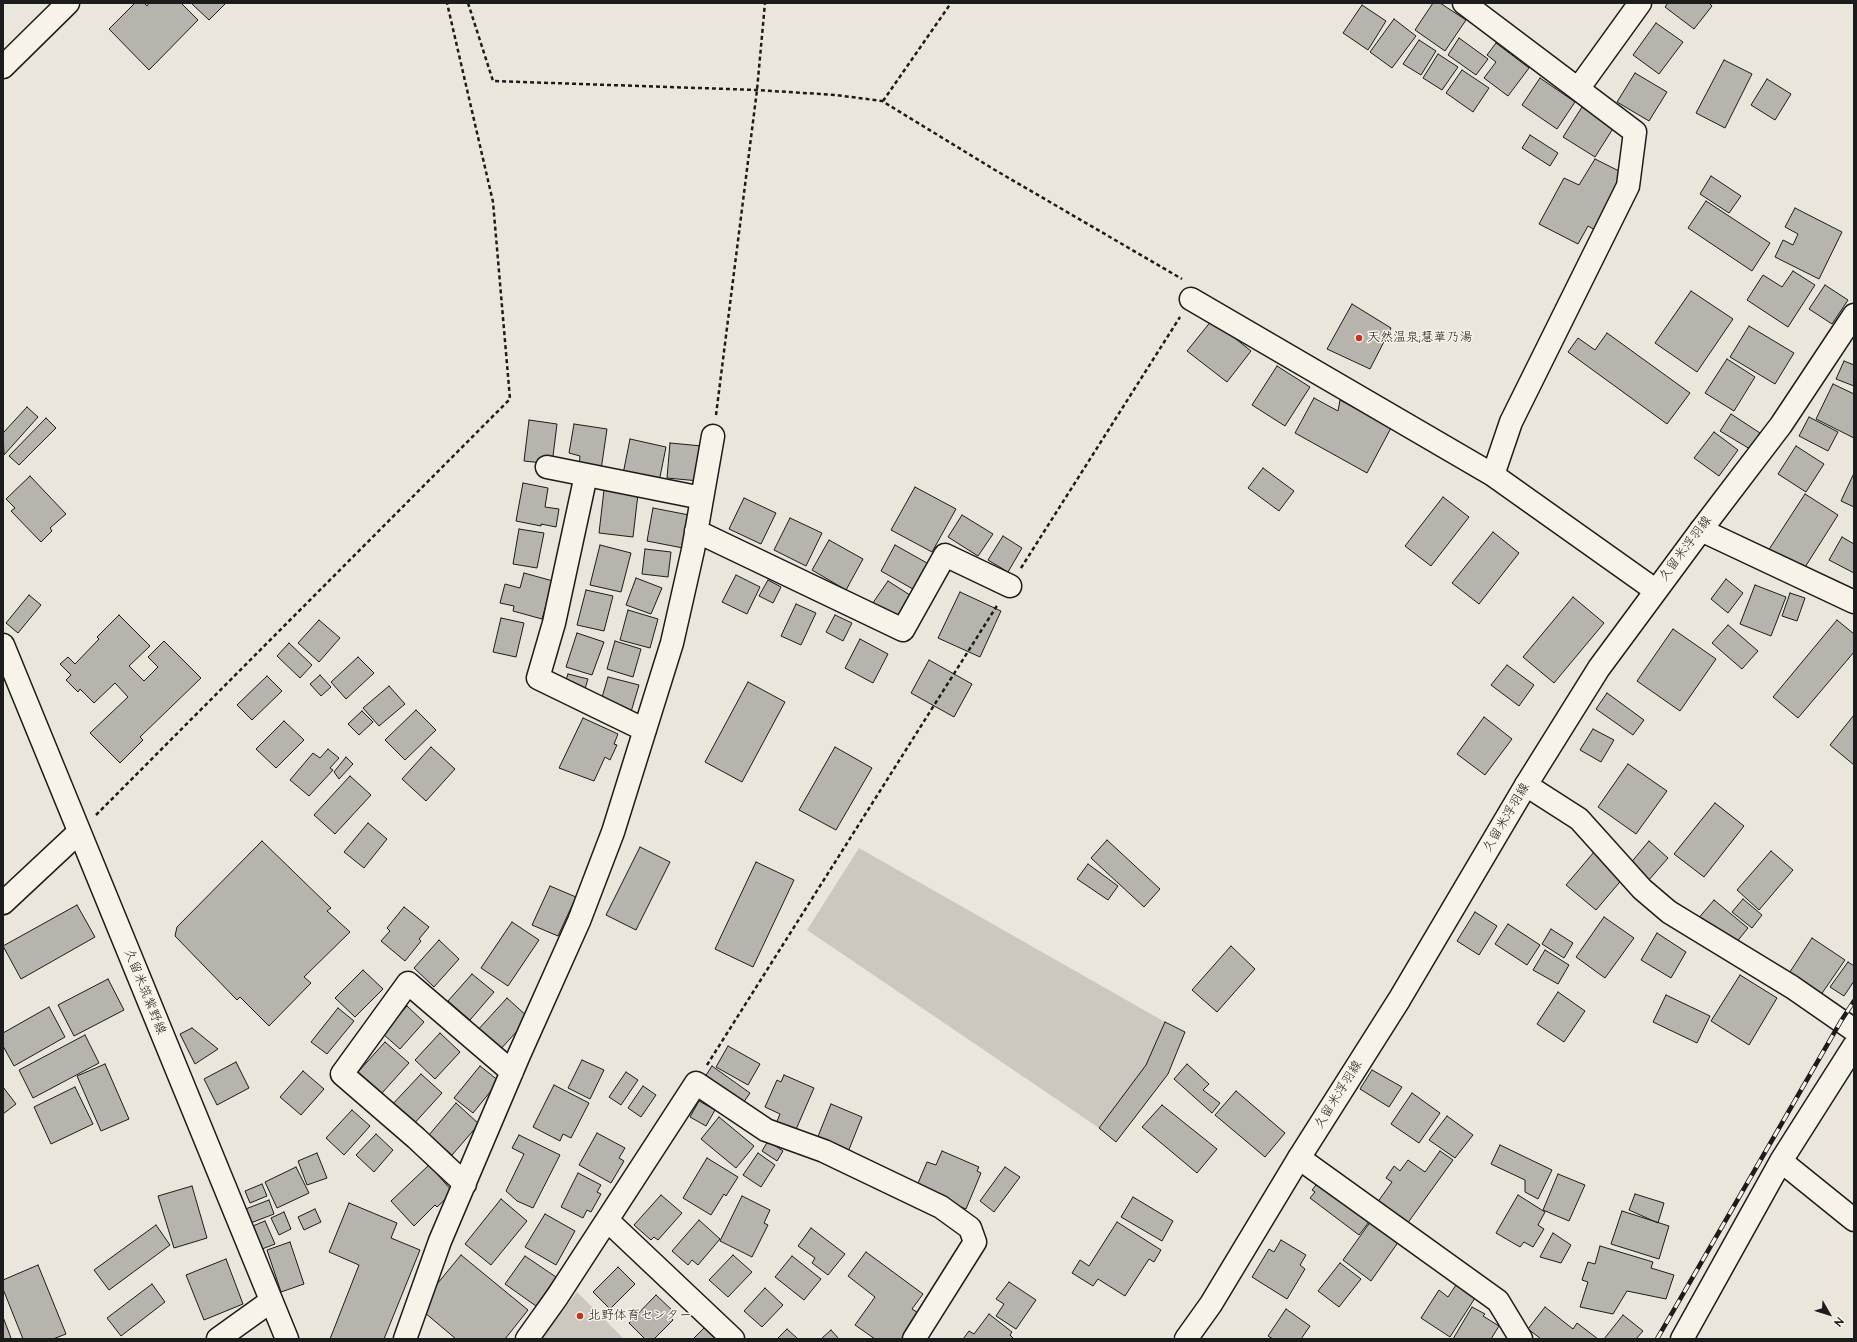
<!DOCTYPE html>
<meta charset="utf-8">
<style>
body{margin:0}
#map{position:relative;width:1857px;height:1342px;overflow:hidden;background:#eae6dc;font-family:"Architects Daughter",sans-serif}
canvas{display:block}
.frame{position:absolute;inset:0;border:4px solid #1c1c1c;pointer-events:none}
.north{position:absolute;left:1809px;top:1294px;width:40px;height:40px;-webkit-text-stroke:3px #f7f3e8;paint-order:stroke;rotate:129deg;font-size:11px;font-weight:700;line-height:16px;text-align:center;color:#1c1c1c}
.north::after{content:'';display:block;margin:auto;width:14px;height:18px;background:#1c1c1c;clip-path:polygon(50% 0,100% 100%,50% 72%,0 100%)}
</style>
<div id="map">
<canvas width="1857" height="1342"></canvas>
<div class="frame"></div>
<div class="north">N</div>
</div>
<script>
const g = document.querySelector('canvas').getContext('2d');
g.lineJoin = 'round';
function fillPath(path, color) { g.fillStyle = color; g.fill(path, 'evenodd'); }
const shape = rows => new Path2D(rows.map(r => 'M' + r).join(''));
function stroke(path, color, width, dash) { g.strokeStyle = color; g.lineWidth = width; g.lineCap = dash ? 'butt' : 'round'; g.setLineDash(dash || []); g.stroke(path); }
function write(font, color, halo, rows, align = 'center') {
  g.font = font + ' "Architects Daughter","Klee One",sans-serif'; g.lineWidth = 3; g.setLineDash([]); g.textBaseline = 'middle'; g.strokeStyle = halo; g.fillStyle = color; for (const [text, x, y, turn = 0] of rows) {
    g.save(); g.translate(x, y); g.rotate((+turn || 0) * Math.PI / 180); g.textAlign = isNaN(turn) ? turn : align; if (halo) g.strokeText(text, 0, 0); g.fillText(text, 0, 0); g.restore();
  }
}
fillPath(shape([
 [859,848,1165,1022,1185,1032,1168,1074,1116,1142,1099,1128,807,930],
 [577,1292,624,1339,541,1339]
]), '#ccc8c0');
const building = shape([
 [135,3,144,3,147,6,149,3,181,3,198,20,149,70,109,29,135,3],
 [191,3,226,3,209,20,191,3],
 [1433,3,1440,3,1466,20,1445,51,1415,30,1433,3],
 [1668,3,1709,3,1712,6,1694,29,1665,7,1668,3],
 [1362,5,1386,21,1368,50,1343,33,1362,5],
 [1394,19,1416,36,1392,68,1370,52,1394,19],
 [1656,23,1683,42,1659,74,1633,55,1656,23],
 [1459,38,1488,59,1476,75,1448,55,1459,38],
 [1419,40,1436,51,1421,75,1403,64,1419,40],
 [1496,43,1529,68,1508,96,1484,78,1496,62,1487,55,1496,43],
 [1438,54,1458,67,1442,90,1423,78,1438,54],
 [1724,60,1752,74,1725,128,1696,113,1724,60],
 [1462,70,1489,88,1473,112,1446,93,1462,70],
 [1635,73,1667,92,1649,121,1617,102,1635,73],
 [1540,78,1575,102,1557,129,1522,105,1540,78],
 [1767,79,1791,94,1775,120,1751,105,1767,79],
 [1582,107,1614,127,1595,157,1563,137,1582,107],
 [1530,135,1558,153,1550,166,1522,148,1530,135],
 [1595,159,1625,174,1595,230,1588,226,1578,244,1539,224,1564,178,1579,185,1595,159],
 [1711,176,1741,196,1729,213,1700,194,1711,176],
 [1706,201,1770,243,1752,271,1688,228,1706,201],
 [1795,208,1842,232,1819,279,1775,257,1783,240,1793,245,1798,234,1785,227,1795,208],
 [1793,271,1815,285,1788,327,1747,300,1763,275,1782,287,1793,271],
 [1825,285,1848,300,1832,324,1809,309,1825,285],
 [1691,291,1733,319,1697,372,1655,343,1691,291],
 [1352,304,1391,328,1370,369,1327,349,1352,304],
 [1212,320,1251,351,1227,382,1187,351,1212,320],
 [1749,326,1794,353,1775,384,1730,357,1749,326],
 [1607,333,1690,393,1667,424,1568,352,1578,338,1595,350,1607,333],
 [1727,359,1755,377,1734,411,1705,393,1727,359],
 [1844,361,1854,365,1854,386,1836,379,1844,361],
 [1277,366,1310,387,1285,426,1252,405,1277,366],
 [1833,384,1854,394,1854,438,1816,419,1833,384],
 [1314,398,1338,411,1340,400,1391,428,1367,473,1295,433,1314,398],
 [27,407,38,417,4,455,3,433,27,407],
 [1731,414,1760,433,1750,449,1720,431,1731,414],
 [1809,417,1838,432,1828,451,1799,436,1809,417],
 [46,418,56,428,19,465,9,456,46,418],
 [529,420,557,424,552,464,524,461,529,420],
 [574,424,607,429,601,470,579,467,580,456,569,453,574,424],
 [1714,432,1738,450,1719,476,1694,458,1714,432],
 [630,439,666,447,659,482,623,474,630,439],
 [670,443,702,446,699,481,667,478,670,443],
 [1796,446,1824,464,1806,492,1778,474,1796,446],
 [1263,468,1294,491,1279,511,1248,488,1263,468],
 [1854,473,1854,507,1841,501,1854,473],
 [30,476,66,514,50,528,52,531,41,542,11,511,15,508,6,499,30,476],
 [523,483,548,488,545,507,559,509,556,527,541,524,541,526,516,521,523,483],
 [915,487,956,509,932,552,891,530,915,487],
 [604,490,638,494,633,537,599,533,604,490],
 [1805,494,1838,515,1802,572,1768,551,1805,494],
 [1443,497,1469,517,1431,566,1405,546,1443,497],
 [744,498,776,513,761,544,729,529,744,498],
 [653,508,689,515,683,548,647,541,653,508],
 [962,515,993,534,978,556,948,537,962,515],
 [790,518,822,533,806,566,774,550,790,518],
 [519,529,544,533,537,568,513,564,519,529],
 [1493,532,1519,553,1479,604,1452,583,1493,532],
 [1003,536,1022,548,1008,572,988,560,1003,536],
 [1842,537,1854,544,1854,573,1829,560,1842,537],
 [829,540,863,559,846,590,812,570,829,540],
 [600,545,631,553,621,592,590,585,600,545],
 [895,545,934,567,920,593,881,571,895,545],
 [645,549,671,552,668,577,642,574,645,549],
 [524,573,553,581,542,619,513,611,514,606,500,603,505,584,520,588,524,573],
 [736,575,760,587,747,614,722,602,736,575],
 [636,578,662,588,651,614,626,605,636,578],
 [1726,579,1743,593,1728,613,1711,599,1726,579],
 [768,580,781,587,773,603,759,596,768,580],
 [888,581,913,597,896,624,870,607,888,581],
 [1755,585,1786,597,1771,636,1740,624,1755,585],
 [586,590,613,596,604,631,577,625,586,590],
 [960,592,1001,611,980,657,938,638,960,592],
 [1790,593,1805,598,1797,621,1782,616,1790,593],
 [29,595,41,605,18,633,6,623,29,595],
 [1573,597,1604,623,1554,683,1523,657,1573,597],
 [796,604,816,613,801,645,781,636,796,604],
 [628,610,658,619,650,648,620,640,628,610],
 [119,615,150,646,129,666,144,681,158,667,148,657,164,641,201,678,140,737,143,740,120,763,90,733,128,697,115,683,94,703,80,689,78,692,66,680,71,675,60,664,68,657,75,664,99,639,97,637,119,615],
 [835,615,852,623,843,641,826,632,835,615],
 [501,618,524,623,516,657,493,652,501,618],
 [319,620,340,638,319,662,298,643,319,620],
 [1837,620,1854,634,1854,652,1798,718,1773,697,1837,620],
 [1728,625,1758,651,1742,669,1712,643,1728,625],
 [1673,629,1716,659,1680,711,1637,681,1673,629],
 [577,633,604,642,592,675,566,667,577,633],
 [860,639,888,654,873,683,845,668,860,639],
 [615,641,641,649,633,677,607,669,615,641],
 [289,643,312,665,300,678,277,656,289,643],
 [358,657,374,673,346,699,331,682,358,657],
 [929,660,972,684,954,717,911,693,929,660],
 [1507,665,1534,685,1519,706,1491,685,1507,665],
 [568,674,588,679,583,695,563,689,568,674],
 [320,675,331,687,321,696,310,684,320,675],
 [267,676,282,691,252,720,237,705,267,676],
 [608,677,639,685,631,712,600,704,608,677],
 [748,682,785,702,742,782,705,762,748,682],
 [389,686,405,704,379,726,363,708,389,686],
 [1607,693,1644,720,1633,735,1596,709,1607,693],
 [416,710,436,730,405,760,385,740,416,710],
 [362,711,373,722,359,735,348,724,362,711],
 [1854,715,1854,765,1830,745,1854,715],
 [1484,717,1512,739,1485,775,1457,754,1484,717],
 [583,718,618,734,614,744,617,745,610,760,605,757,594,781,559,768,583,718],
 [284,721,304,740,276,768,256,749,284,721],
 [1593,729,1614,740,1601,762,1580,750,1593,729],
 [431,747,455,769,426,801,402,779,431,747],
 [835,747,872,768,836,830,799,810,835,747],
 [328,749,339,758,330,768,333,770,309,796,290,780,313,753,320,758,328,749],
 [346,757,353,764,339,779,334,772,346,757],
 [1628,764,1667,791,1636,834,1598,807,1628,764],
 [350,776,371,795,335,834,314,815,350,776],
 [1715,803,1744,826,1704,877,1674,854,1715,803],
 [368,823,387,839,364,868,344,852,368,823],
 [1107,840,1160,889,1144,907,1091,858,1107,840],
 [262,841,331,908,327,911,350,932,304,977,311,983,269,1026,240,997,237,1000,175,936,177,927,262,841],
 [1649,841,1668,858,1648,881,1629,865,1649,841],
 [640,847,670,862,636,930,606,915,640,847],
 [1771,851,1793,870,1759,910,1737,890,1771,851],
 [1594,852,1624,877,1596,910,1566,885,1594,852],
 [756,862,794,880,753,967,715,949,756,862],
 [1088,864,1118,886,1108,900,1077,879,1088,864],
 [550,886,576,897,558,936,532,925,550,886],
 [1743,899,1762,915,1752,928,1732,912,1743,899],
 [1714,900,1748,928,1731,949,1697,920,1714,900],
 [77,905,95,937,21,979,3,946,77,905],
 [404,907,429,927,419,939,421,941,405,961,381,941,390,931,387,928,404,907],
 [1475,912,1497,926,1479,955,1457,941,1475,912],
 [1604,917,1634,938,1605,978,1576,957,1604,917],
 [512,922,539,940,508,986,481,968,512,922],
 [1508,924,1540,945,1527,965,1495,944,1508,924],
 [1551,929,1573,943,1564,958,1542,944,1551,929],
 [1657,933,1686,952,1671,978,1641,960,1657,933],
 [1812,938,1845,960,1818,999,1786,978,1812,938],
 [439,940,459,959,434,987,414,968,439,940],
 [1231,946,1255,969,1217,1012,1192,990,1231,946],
 [1545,950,1569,965,1558,984,1533,970,1545,950],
 [1848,962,1854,966,1854,981,1844,996,1830,987,1848,962],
 [363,970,383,989,355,1017,335,998,363,970],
 [472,974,494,992,470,1020,448,1001,472,974],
 [1740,975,1777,998,1749,1045,1711,1021,1740,975],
 [108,979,124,1010,74,1036,58,1005,108,979],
 [1558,992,1585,1011,1564,1042,1537,1024,1558,992],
 [1666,995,1710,1016,1697,1043,1653,1022,1666,995],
 [507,998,529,1018,498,1052,476,1032,507,998],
 [407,1006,424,1022,400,1049,383,1034,407,1006],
 [49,1007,65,1037,14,1066,3,1046,3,1033,49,1007],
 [338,1008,354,1021,327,1054,311,1042,338,1008],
 [1165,1022,1185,1032,1168,1074,1116,1142,1099,1128,1146,1065,1165,1022],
 [192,1028,218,1049,195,1064,180,1034,192,1028],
 [440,1033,460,1052,435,1079,415,1060,440,1033],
 [85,1035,99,1063,33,1098,19,1070,85,1035],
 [385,1042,409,1063,382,1093,358,1072,385,1042],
 [728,1046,760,1064,748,1085,716,1067,728,1046],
 [582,1060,604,1070,590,1099,568,1088,582,1060],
 [236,1062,249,1088,217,1105,204,1079,236,1062],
 [105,1064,129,1119,101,1131,77,1076,105,1064],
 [1187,1064,1209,1084,1203,1090,1220,1103,1212,1113,1174,1079,1187,1064],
 [480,1066,499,1081,473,1113,454,1098,480,1066],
 [712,1066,750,1093,739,1109,701,1083,712,1066],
 [1372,1070,1402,1087,1389,1107,1360,1089,1372,1070],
 [303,1071,324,1089,301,1115,280,1097,303,1071],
 [626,1072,638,1080,621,1105,609,1097,626,1072],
 [421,1074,442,1093,411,1127,390,1107,421,1074],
 [784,1075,814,1088,794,1134,775,1126,780,1114,765,1107,777,1080,781,1082,784,1075],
 [554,1085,589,1103,571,1138,563,1134,560,1141,533,1127,554,1085],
 [643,1086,656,1095,641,1117,628,1108,643,1086],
 [3,1087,16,1104,3,1114,3,1087],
 [75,1087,93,1124,51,1144,34,1107,75,1087],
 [1236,1091,1285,1133,1265,1157,1215,1115,1236,1091],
 [1412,1093,1440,1113,1419,1143,1391,1124,1412,1093],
 [699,1101,715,1110,706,1126,690,1117,699,1101],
 [456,1103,479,1124,452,1155,429,1135,456,1103],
 [831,1104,862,1117,848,1152,817,1139,831,1104],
 [1162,1105,1217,1149,1197,1173,1142,1127,1162,1105],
 [352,1110,370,1126,344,1155,326,1138,352,1110],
 [1447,1116,1473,1135,1455,1158,1429,1140,1447,1116],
 [719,1117,754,1146,736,1168,701,1139,719,1117],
 [597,1133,625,1148,619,1158,624,1161,611,1183,579,1165,597,1133],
 [376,1134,393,1150,374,1172,356,1155,376,1134],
 [519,1135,560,1155,533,1208,517,1201,506,1191,524,1154,512,1148,519,1135],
 [768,1141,783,1151,777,1161,762,1151,768,1141],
 [1500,1145,1552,1170,1538,1199,1525,1192,1525,1180,1491,1164,1500,1145],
 [942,1151,979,1167,977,1171,981,1173,966,1209,916,1188,927,1162,936,1165,942,1151],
 [1440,1151,1453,1160,1407,1224,1377,1203,1392,1182,1386,1178,1394,1166,1400,1171,1408,1160,1425,1172,1440,1151],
 [317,1153,327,1178,307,1185,298,1161,317,1153],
 [758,1153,775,1165,761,1187,743,1175,758,1153],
 [707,1158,738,1177,726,1196,724,1194,711,1215,683,1198,707,1158],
 [429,1165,453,1192,437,1207,435,1205,414,1226,391,1201,429,1165],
 [296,1167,309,1193,277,1208,265,1182,296,1167],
 [1005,1167,1020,1177,994,1212,980,1201,1005,1167],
 [578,1173,601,1185,597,1192,601,1194,591,1212,587,1210,583,1218,561,1207,578,1173],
 [1558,1174,1585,1185,1569,1221,1543,1210,1558,1174],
 [1320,1180,1372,1218,1359,1235,1310,1198,1315,1192,1312,1190,1320,1180],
 [262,1184,267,1196,250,1203,245,1191,262,1184],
 [192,1186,207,1238,174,1248,158,1196,192,1186],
 [1635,1194,1664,1203,1658,1223,1629,1210,1635,1194],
 [661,1195,682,1213,658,1240,654,1237,651,1240,634,1225,661,1195],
 [1518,1195,1545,1212,1538,1225,1544,1229,1533,1247,1524,1242,1520,1247,1496,1233,1518,1195],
 [742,1196,770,1210,764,1223,768,1225,752,1257,720,1241,742,1196],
 [1133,1197,1173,1221,1162,1241,1121,1217,1133,1197],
 [501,1199,527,1221,491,1265,465,1244,501,1199],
 [269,1200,274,1214,248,1224,243,1210,269,1200],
 [349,1203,397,1223,391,1238,420,1250,384,1339,330,1339,359,1265,329,1252,349,1203],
 [315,1209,321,1222,304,1230,298,1217,315,1209],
 [1622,1211,1669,1226,1659,1259,1611,1244,1622,1211],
 [284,1212,291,1229,279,1235,271,1218,284,1212],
 [545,1214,575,1231,556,1265,525,1247,545,1214],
 [699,1220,720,1239,698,1265,692,1260,688,1265,672,1251,699,1220],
 [265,1221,275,1244,257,1251,248,1228,265,1221],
 [1371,1221,1399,1241,1371,1281,1343,1260,1371,1221],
 [1117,1222,1161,1250,1154,1262,1149,1259,1125,1296,1098,1279,1093,1286,1072,1273,1080,1260,1089,1266,1117,1222],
 [156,1225,170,1245,109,1290,94,1270,156,1225],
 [811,1228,845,1254,828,1275,812,1263,815,1258,798,1246,811,1228],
 [1553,1233,1571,1245,1561,1263,1540,1257,1553,1233],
 [1281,1240,1306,1255,1300,1265,1305,1269,1287,1299,1252,1277,1269,1249,1274,1252,1281,1240],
 [290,1242,304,1284,281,1292,267,1250,290,1242],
 [1600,1246,1653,1262,1651,1268,1674,1275,1666,1299,1627,1291,1613,1314,1580,1307,1588,1282,1582,1280,1588,1262,1595,1264,1600,1246],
 [866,1252,923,1294,912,1309,920,1314,901,1339,875,1339,855,1325,875,1297,848,1276,866,1252],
 [461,1255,528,1310,505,1339,456,1339,418,1307,461,1255],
 [733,1255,752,1272,728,1297,709,1280,733,1255],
 [525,1256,556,1277,536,1306,505,1284,525,1256],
 [792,1256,821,1279,804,1300,775,1277,792,1256],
 [226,1259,243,1304,204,1320,186,1275,226,1259],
 [1340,1263,1361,1279,1339,1307,1318,1291,1340,1263],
 [38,1265,66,1334,53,1339,23,1339,3,1289,3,1280,38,1265],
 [618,1267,635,1284,610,1309,593,1292,618,1267],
 [1009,1282,1036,1300,1016,1329,996,1316,1004,1304,996,1299,1009,1282],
 [152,1284,165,1302,121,1336,107,1318,152,1284],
 [1456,1285,1475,1298,1450,1337,1421,1318,1439,1290,1448,1297,1456,1285],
 [765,1288,783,1305,762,1327,744,1311,765,1288],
 [656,1295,674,1312,670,1316,673,1320,654,1339,645,1339,629,1323,656,1295],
 [1472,1307,1485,1314,1483,1316,1499,1326,1491,1339,1453,1339,1472,1307],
 [1545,1307,1573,1329,1577,1323,1598,1339,1541,1339,1528,1329,1545,1307],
 [1286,1309,1310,1326,1301,1339,1273,1339,1268,1336,1286,1309],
 [989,1314,1012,1332,1010,1335,1014,1339,963,1339,969,1331,974,1334,989,1314],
 [1623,1315,1643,1331,1636,1339,1604,1339,1623,1315],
 [3,1317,11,1338,8,1339,3,1339,3,1317],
 [705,1327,716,1339,693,1339,705,1327],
 [787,1329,798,1339,777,1339,787,1329],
 [831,1330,839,1339,821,1339,831,1330]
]);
fillPath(building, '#b6b4ac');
stroke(building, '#1c1c1c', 1);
const minor = shape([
 [1464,3,1635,132,1628,186,1511,422,1493,475],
 [3,67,68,3],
 [1578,89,1640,3],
 [1191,299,1493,475,1655,590],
 [547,467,702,498],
 [586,475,554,623,538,678,645,730],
 [1701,530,1854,602],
 [696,531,903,630,945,555,1010,586],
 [1526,785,1579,819,1642,889,1669,912,1792,987,1854,1030],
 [3,903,79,832],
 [1299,1158,1498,1301,1521,1339],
 [1781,1161,1854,1220],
 [465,1184,416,1138,342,1074,408,983,512,1072],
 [607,1220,733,1339],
 [218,1339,271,1301],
 [405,1339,440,1241,519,1055,579,921,613,832,672,643,693,550,713,436],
 [527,1339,557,1297,696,1083,766,1130,824,1151,941,1207,970,1228,975,1242,914,1339],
 [1682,1339,1781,1161,1854,1046]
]);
const major = shape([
 [3,645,287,1339],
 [1186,1339,1211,1304,1299,1158,1399,1000,1526,785,1599,668,1701,530,1781,425,1854,315]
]);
stroke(minor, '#1c1c1c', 25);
stroke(major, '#1c1c1c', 25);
stroke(shape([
 [468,3,493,81,757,90,836,95,882,101,995,170,1182,279],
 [883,101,951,3],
 [716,415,757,90,765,3],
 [1021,568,1180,317],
 [96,815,510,399,493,202,447,3],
 [707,1065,998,604]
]), '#1c1c1c', 2.5, [4, 3]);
stroke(minor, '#f7f3e8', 22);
stroke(major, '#f7f3e8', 22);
const rail = shape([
 [1657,1339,1841,1021,1854,1001]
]);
stroke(rail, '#1c1c1c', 4.5);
stroke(rail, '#f7f3e8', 3, [9]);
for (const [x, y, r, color] of [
 [1359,338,4,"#c8321e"],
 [580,1316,4,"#c8321e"]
]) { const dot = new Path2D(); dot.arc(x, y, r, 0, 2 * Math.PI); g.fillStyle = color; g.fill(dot); stroke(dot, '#f7f3e8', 1.5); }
write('13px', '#1c1c1c', '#f7f3e8', [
 ["天然温泉;慧華乃湯",1367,338],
 ["北野体育センター",588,1316]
], 'left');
write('13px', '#1c1c1c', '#f7f3e8', [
 ["久留米浮羽線",1686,549,-53],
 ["久留米浮羽線",1507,818,-59],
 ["久留米筑紫野線",144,992,68],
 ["久留米浮羽線",1339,1095,-58]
]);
</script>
